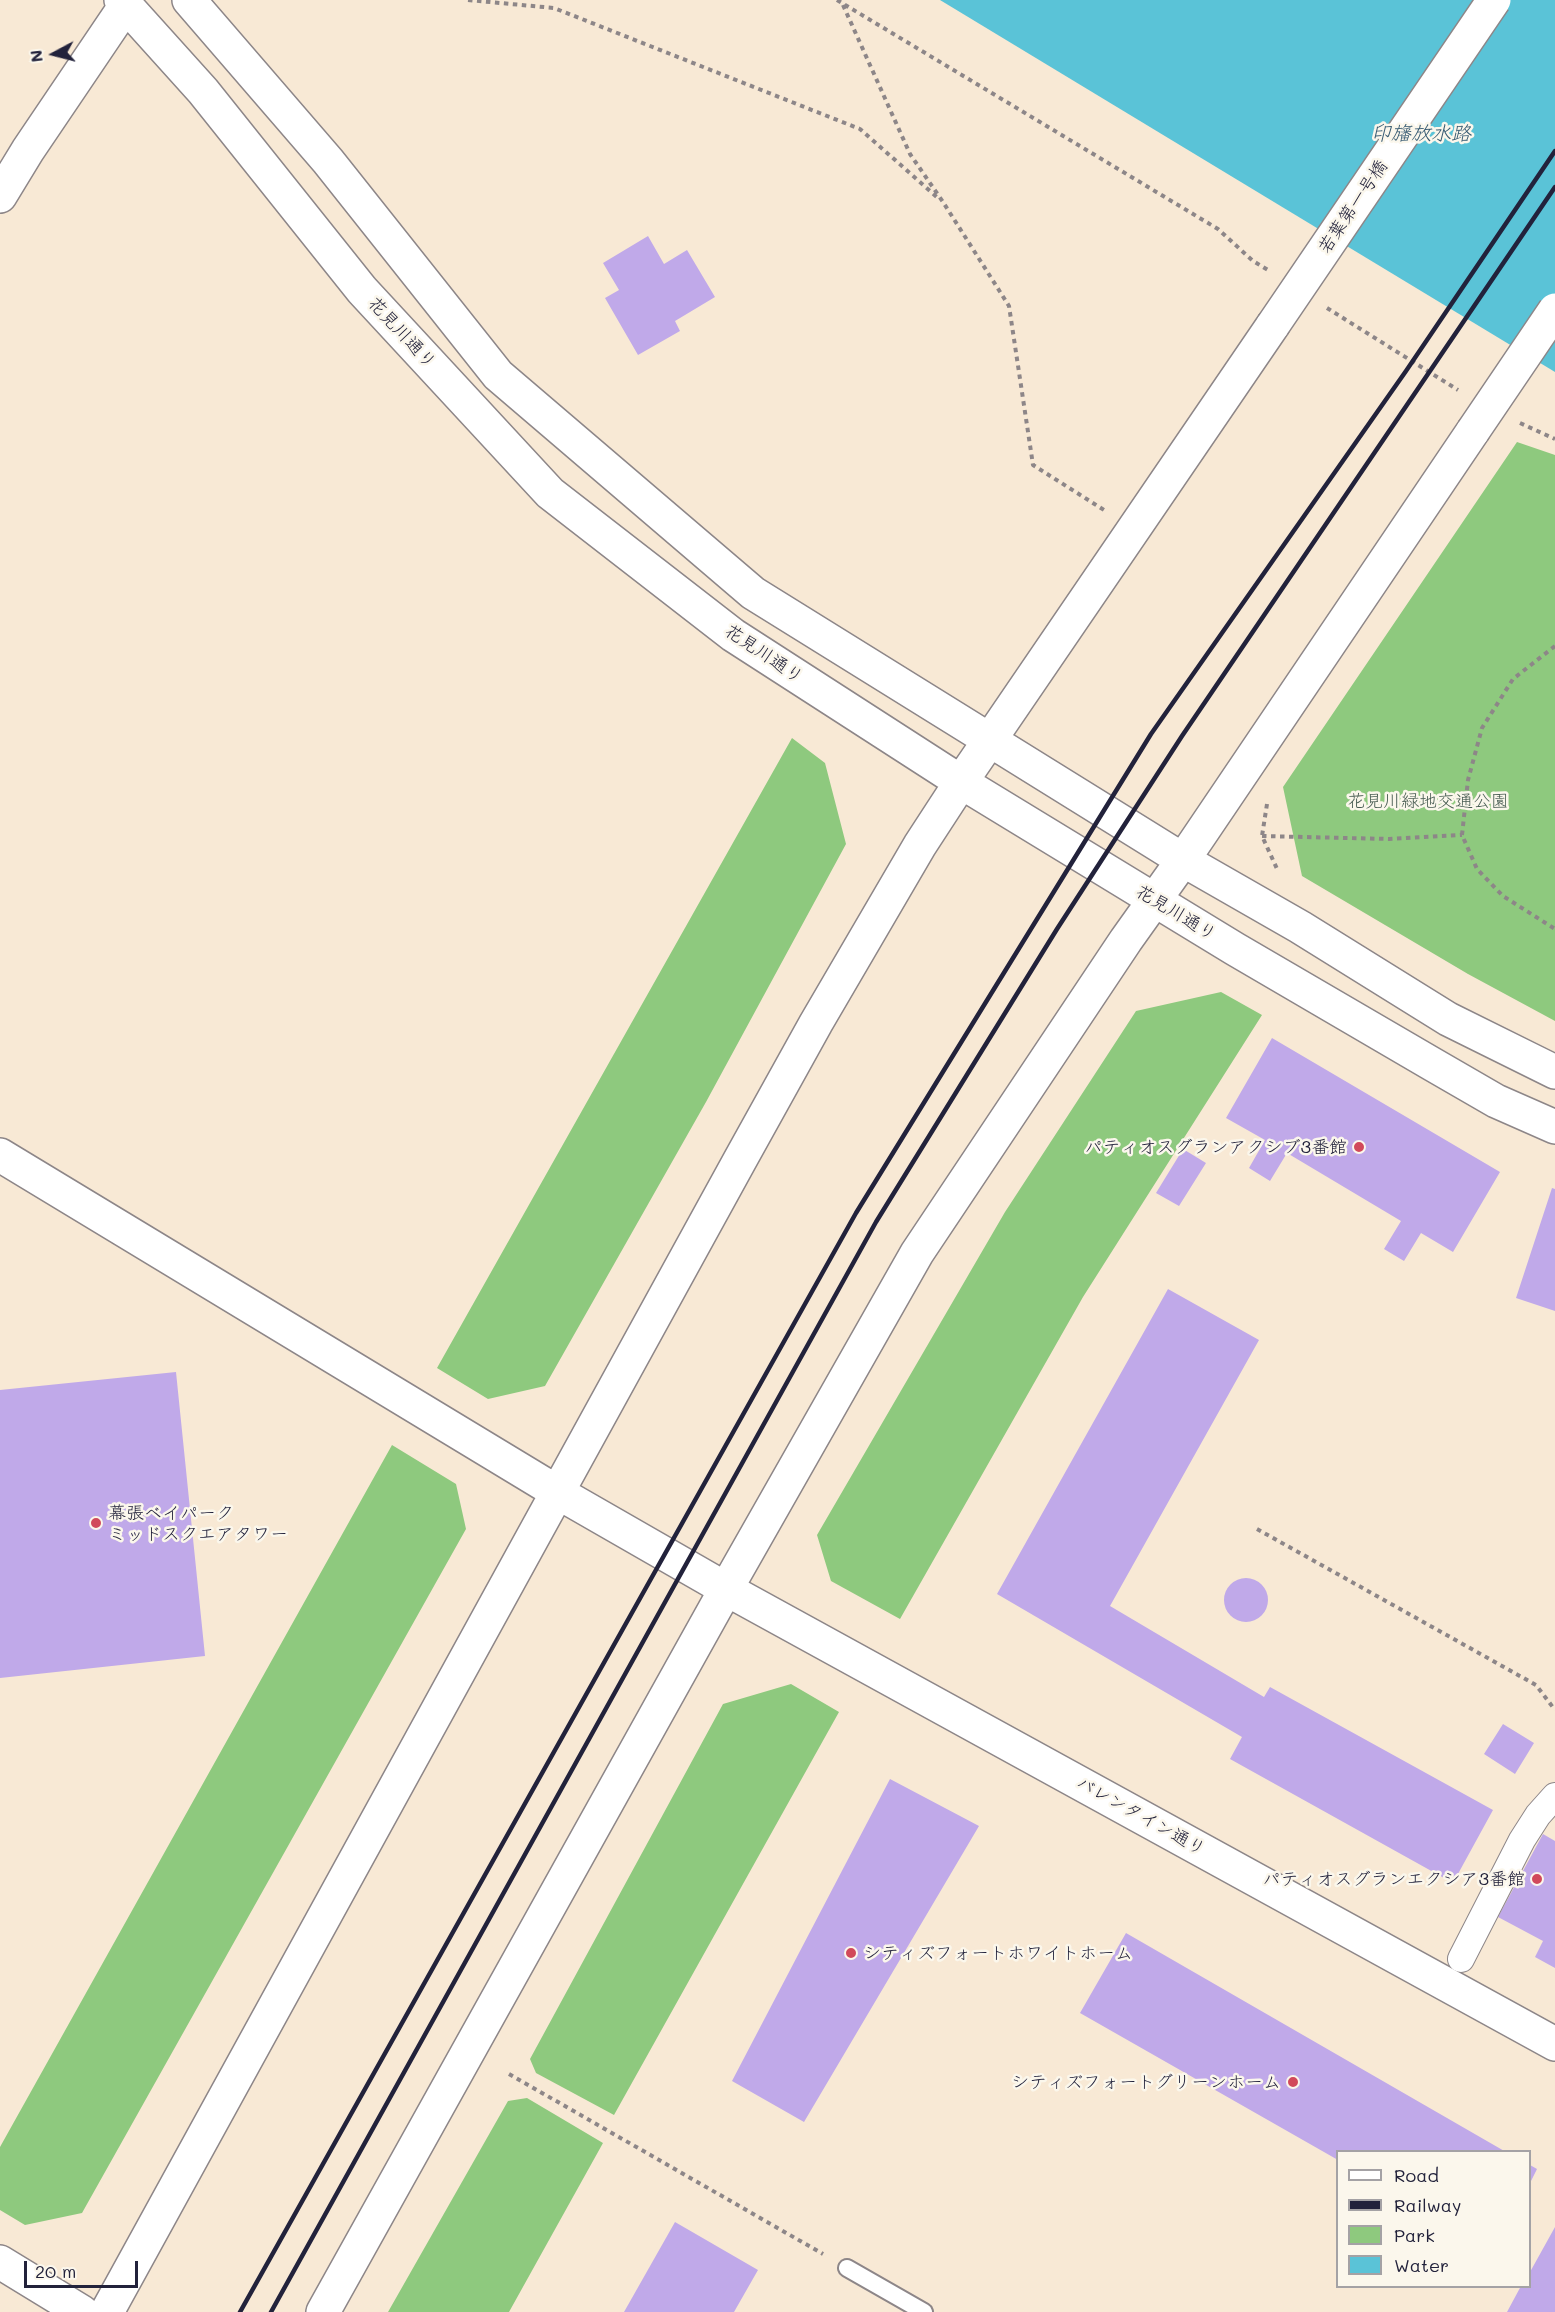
<!DOCTYPE html>
<meta charset="utf-8">
<style>
body{margin:0}
#map{position:relative;width:1555px;height:2312px;overflow:hidden;background:#f8e9d5;font-family:Mali,sans-serif}
canvas{display:block}
.legend{position:absolute;left:1336px;top:2150px;width:195px;height:138px;box-sizing:border-box;background:#fbf7ec;border:2px solid #a4a2a5;margin:0;padding:8px 10px;list-style:none;font-size:18px;color:#22223b}
.legend li{display:flex;align-items:center;gap:12px;height:30px}
.legend b{width:30px;border:2px solid #a4a2a5}
.north{position:absolute;left:24px;top:24px;width:60px;height:60px;-webkit-text-stroke:4px #fbf7ec;paint-order:stroke;rotate:263deg;font-size:16px;font-weight:700;line-height:24px;text-align:center;color:#22223b}
.north::after{content:'';display:block;margin:auto;width:21px;height:27px;background:#22223b;clip-path:polygon(50% 0,100% 100%,50% 72%,0 100%)}
.scale{position:absolute;left:24px;top:2261px;width:114px;height:27px;box-sizing:border-box;border:3px solid #22223b;border-top:0;padding-left:8px;font-size:18px;line-height:21px;white-space:nowrap;color:#22223b;-webkit-text-stroke:4px #fbf7ec;paint-order:stroke}
</style>
<div id="map">
<canvas width="1555" height="2312"></canvas>
<ul class="legend">
<li><b style="height:8px;background:#fff"></b>Road</li>
<li><b style="height:8px;background:#22223b"></b>Railway</li>
<li><b style="height:16px;background:#8ec97e"></b>Park</li>
<li><b style="height:16px;background:#5ac3d7"></b>Water</li>
</ul>
<div class="north">N</div>
<div class="scale">20 m</div>
</div>
<script>
const g = document.querySelector('canvas').getContext('2d');
g.lineJoin = 'round';
function fillPath(path, color) { g.fillStyle = color; g.fill(path, 'evenodd'); }
const shape = rows => new Path2D(rows.map(r => 'M' + r).join(''));
function stroke(path, color, width, dash) { g.strokeStyle = color; g.lineWidth = width; g.lineCap = dash ? 'butt' : 'round'; g.setLineDash(dash || []); g.stroke(path); }
function write(font, color, halo, rows, align = 'center') {
  g.font = font + ' Mali,"Klee One",sans-serif'; g.lineWidth = 5; g.setLineDash([]); g.textBaseline = 'middle'; g.strokeStyle = halo; g.fillStyle = color; for (const [text, x, y, turn = 0] of rows) {
    g.save(); g.translate(x, y); g.rotate((+turn || 0) * Math.PI / 180); g.textAlign = isNaN(turn) ? turn : align; if (halo) g.strokeText(text, 0, 0); g.fillText(text, 0, 0); g.restore();
  }
}
fillPath(shape([
 [1517,442,1555,455,1555,1021,1468,974,1302,876,1283,787],
 [792,738,825,763,846,844,706,1102,545,1386,488,1399,437,1368],
 [1221,992,1262,1015,1083,1297,900,1619,831,1581,817,1535,1005,1212,1136,1011],
 [392,1445,456,1484,466,1529,82,2213,25,2225,0,2210,0,2147],
 [791,1684,839,1712,614,2115,536,2073,530,2059,723,1704],
 [527,2098,603,2143,509,2312,388,2312,508,2101]
]), '#8ec97e');
fillPath(shape([
 [940,0,1555,0,1555,372]
]), '#5ac3d7');
fillPath(shape([
 [648,236,664,264,687,250,715,297,675,321,680,331,638,355,605,298,619,290,603,263],
 [1272,1038,1500,1172,1453,1252,1421,1233,1404,1261,1384,1249,1401,1221,1287,1153,1270,1181,1249,1168,1265,1140,1226,1118],
 [1183,1149,1206,1163,1179,1206,1156,1193],
 [1552,1188,1555,1189,1555,1311,1516,1298],
 [1168,1289,1259,1340,1110,1606,1264,1697,1270,1687,1493,1810,1453,1883,1230,1759,1242,1737,997,1594],
 [176,1372,205,1656,0,1678,0,1390],
 '1224 1600a22 22 0 1 1 44 0a22 22 0 1 1-44 0Z',
 [1503,1724,1534,1743,1515,1774,1484,1754],
 [890,1779,979,1826,804,2122,732,2081],
 [1543,1834,1555,1841,1555,1968,1535,1957,1543,1941,1498,1917],
 [1126,1933,1506,2152,1338,2152,1338,2160,1080,2013],
 [1530,2165,1537,2169,1530,2183],
 [675,2222,758,2270,734,2312,624,2312],
 [1555,2227,1555,2312,1507,2312,1521,2286,1530,2286,1530,2272]
]), '#c0a9e9');
const service = shape([
 [847,2268,924,2312]
]);
const pedestrian = shape([
 [1461,1959,1522,1840,1538,1815,1555,1796]
]);
const tertiary = shape([
 [121,0,203,91,362,290,550,493,733,635,961,782,1235,949,1432,1064,1496,1101,1555,1127],
 [189,0,328,161,498,375,753,593,1183,860,1300,927,1448,1019,1555,1072],
 [0,196,28,150,126,5],
 [0,1155,557,1492,726,1589,1555,2044],
 [0,2262,82,2312],
 [107,2312,740,1160,816,1023,920,845,961,782,1273,325],
 [323,2312,726,1589,917,1253,1126,940,1183,860,1473,431]
]);
stroke(service, '#8d8688', 20);
stroke(pedestrian, '#8d8688', 28);
stroke(tertiary, '#8d8688', 36);
stroke(shape([
 [468,0,554,8,860,129,938,198],
 [837,0,1218,229,1253,261,1268,270],
 [843,5,910,154,943,202,1009,306,1033,465,1104,510],
 [1327,308,1458,390],
 [1520,423,1555,439],
 [1555,646,1513,679,1482,728,1468,780,1462,835,1477,869,1503,896,1555,929],
 [1267,804,1262,836,1278,871],
 [1262,836,1389,839,1462,835],
 [1257,1529,1536,1685,1555,1710],
 [509,2074,823,2254]
]), '#8d8688', 4, [4.5, 4.5]);
stroke(service, '#fff', 16);
stroke(pedestrian, '#fff', 26);
stroke(tertiary, '#fff', 33);
stroke(shape([
 [240,2312,856,1213,1151,734,1406,371,1555,151],
 [271,2312,876,1222,1057,929,1182,736,1555,187]
]), '#22223b', 4.5);
const tertiaryBridge = shape([
 [1273,325,1494,0],
 [1473,431,1555,310]
]);
stroke(tertiaryBridge, '#8d8688', 36, []);
stroke(tertiaryBridge, '#fff', 33);
for (const [x, y, r, color] of [
 [1359,1147,6,"#d1495b"],
 [96,1523,6,"#d1495b"],
 [1537,1879,6,"#d1495b"],
 [851,1953,6,"#d1495b"],
 [1293,2082,6,"#d1495b"]
]) { const dot = new Path2D(); dot.arc(x, y, r, 0, 2 * Math.PI); g.fillStyle = color; g.fill(dot); stroke(dot, '#fbf7ec', 2); }
write('18px', '#22223b', '#fbf7ec', [
 ["若葉第一号橋",1353,207,-56],
 ["花見川通り",402,333,47],
 ["花見川通り",764,654,34],
 ["花見川通り",1176,913,31],
 ["バレンタイン通り",1141,1816,29]
]);
write('18px', '#485c52', '#fbf7ec', [
 ["花見川緑地交通公園",1428,801]
]);
write('18px', '#22223b', '#fbf7ec', [
 ["パティオスグランアクシブ3番館",1347,1147],
 ["幕張ベイパーク",108,1513,"left"],
 ["ミッドスクエアタワー",108,1534,"left"],
 ["パティオスグランエクシア3番館",1525,1879],
 ["シティズフォートホワイトホーム",863,1953,"left"],
 ["シティズフォートグリーンホーム",1281,2082]
], 'right');
write('italic 20px', '#365a72', '#fbf7ec', [
 ["印旛放水路",1421,134]
]);
</script>
